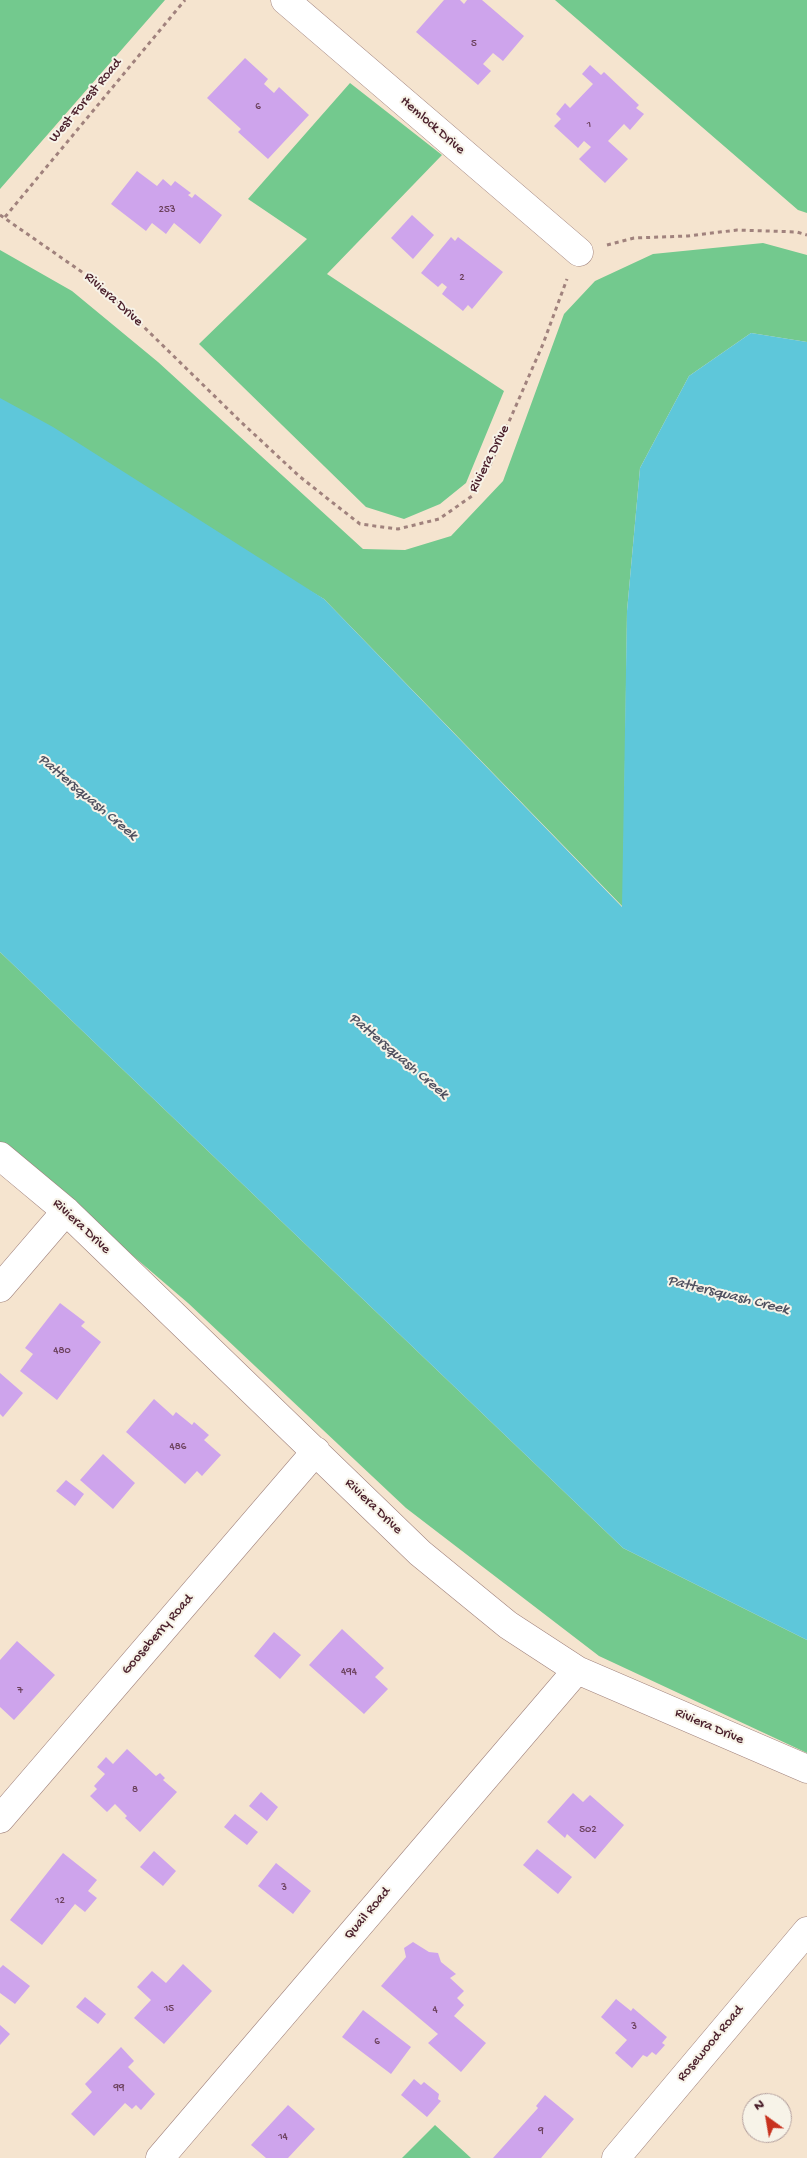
<!DOCTYPE html>
<style>
body{margin:0}
#map{position:relative;width:807px;height:2158px;overflow:hidden;background:#f5e4cf;font-family:"Gochi Hand",sans-serif}
canvas{display:block}
.north{position:absolute;left:742px;top:2093px;width:50px;height:50px;box-sizing:border-box;background:#f7f3e8;border:1px solid #b29e9c;border-radius:50%;rotate:328deg;font-size:14px;font-weight:700;line-height:20px;text-align:center;color:#4a1f2b}
.north::after{content:'';display:block;margin:auto;width:18px;height:22px;background:#c8321e;clip-path:polygon(50% 0,100% 100%,50% 72%,0 100%)}
</style>
<div id="map">
<canvas width="807" height="2158"></canvas>
<div class="north">N</div>
</div>
<script>
const g = document.querySelector('canvas').getContext('2d');
g.lineJoin = 'round';
function fillPath(path, color) { g.fillStyle = color; g.fill(path, 'evenodd'); }
const shape = rows => new Path2D(rows.map(r => 'M' + r).join(''));
function stroke(path, color, width, dash) { g.strokeStyle = color; g.lineWidth = width; g.lineCap = dash ? 'butt' : 'round'; g.setLineDash(dash || []); g.stroke(path); }
function write(font, color, halo, rows, align = 'center') {
  g.font = font + ' "Gochi Hand",sans-serif'; g.lineWidth = 4; g.setLineDash([]); g.textBaseline = 'middle'; g.strokeStyle = halo; g.fillStyle = color; for (const [text, x, y, turn = 0] of rows) {
    g.save(); g.translate(x, y); g.rotate((+turn || 0) * Math.PI / 180); g.textAlign = isNaN(turn) ? turn : align; if (halo) g.strokeText(text, 0, 0); g.fillText(text, 0, 0); g.restore();
  }
}
fillPath(shape([
 [0,0,165,0,0,189],
 [555,0,807,0,807,213,798,210],
 [350,83,442,155,327,274,504,391,466,483,440,504,404,519,366,507,199,344,307,239,248,199],
 [763,243,807,255,807,342,751,333,689,376,640,468,627,611,623,907,324,599,0,413,0,250,72,291,158,362,363,549,405,550,451,536,503,481,564,314,595,281,653,254],
 [0,952,623,1548,807,1640,807,1753,599,1656,406,1508,188,1303,0,1142],
 [435,2125,471,2158,402,2158]
]), '#73c98e');
fillPath(shape([
 [751,333,807,342,807,1640,623,1548,0,952,0,398,53,427,324,599,622,907,627,611,640,468,689,376]
]), '#5ec7da');
fillPath(shape([
 [444,0,460,0,464,4,467,0,482,0,524,36,503,61,493,53,483,64,491,71,478,85,416,32],
 [245,58,268,79,264,84,274,93,279,87,309,115,268,159,238,132,241,129,207,98],
 [590,65,601,75,604,72,639,105,636,108,644,114,630,130,624,124,608,141,628,159,605,183,579,159,591,147,584,141,578,148,554,126,561,119,556,114,565,103,570,108,593,84,582,74],
 [137,171,157,186,163,179,171,186,175,181,191,193,188,195,192,198,195,194,222,215,200,244,174,223,166,234,152,223,146,231,111,204],
 [412,215,434,235,413,259,391,238],
 [451,237,455,241,458,237,503,272,472,309,468,305,463,311,442,294,447,287,442,283,438,287,421,273],
 [60,1303,85,1322,81,1326,101,1342,57,1400,20,1371,33,1354,25,1348],
 [0,1373,23,1393,3,1417,0,1414],
 [154,1399,173,1416,176,1412,192,1425,194,1422,209,1435,204,1440,221,1455,202,1476,197,1471,185,1484,126,1432],
 [103,1454,135,1483,113,1509,80,1480],
 [66,1480,84,1494,75,1506,56,1491],
 [342,1629,384,1668,375,1677,388,1689,364,1714,309,1665],
 [274,1632,301,1655,280,1679,254,1656],
 [17,1641,55,1675,14,1720,0,1707,0,1660],
 [127,1749,156,1776,160,1773,165,1778,163,1780,177,1792,140,1832,125,1818,127,1816,115,1804,107,1812,90,1796,97,1789,94,1786,105,1774,97,1767,106,1757,113,1764],
 [261,1792,278,1807,267,1821,249,1806],
 [573,1793,583,1802,590,1795,624,1825,595,1859,567,1834,565,1838,547,1822],
 [235,1814,258,1832,247,1845,224,1827],
 [537,1849,572,1877,558,1894,523,1865],
 [154,1851,176,1871,163,1886,140,1867],
 [63,1853,97,1880,88,1891,97,1898,85,1912,75,1904,42,1945,10,1920],
 [276,1863,311,1891,293,1914,258,1886],
 [413,1942,429,1952,438,1953,441,1962,456,1974,450,1978,464,1991,457,1998,464,2005,454,2016,486,2043,461,2072,428,2043,438,2034,381,1986,406,1957,404,1948],
 [183,1964,212,1991,164,2044,134,2018,151,2000,137,1987,152,1971,166,1983],
 [3,1965,30,1986,15,2004,0,1993,0,1968],
 [85,1997,106,2014,98,2024,76,2007],
 [616,1999,631,2011,633,2008,667,2037,662,2043,665,2045,656,2055,652,2052,647,2057,643,2055,632,2068,615,2053,627,2040,601,2017],
 [363,2010,411,2047,391,2074,342,2037],
 [0,2025,10,2034,0,2045],
 [121,2047,134,2061,128,2067,155,2094,141,2110,136,2105,132,2109,125,2103,94,2136,71,2114,92,2092,85,2084],
 [414,2079,421,2085,424,2082,439,2094,438,2099,441,2101,427,2117,401,2095],
 [545,2095,574,2119,541,2158,493,2158,538,2108,536,2106],
 [288,2105,315,2129,288,2158,266,2158,251,2145]
]), '#cea4ec');
const minor = shape([
 [285,0,579,252],
 [0,1156,66,1211,420,1553,508,1625,577,1670,807,1769],
 [0,1288,66,1211],
 [0,1819,316,1451],
 [160,2158,577,1670],
 [616,2158,807,1931]
]);
stroke(minor, '#a0827d', 29);
stroke(shape([
 [0,215,102,286,240,421,299,476,328,499,360,524,398,529,439,519,472,496,490,465,543,344,567,279],
 [5,217,185,0],
 [607,245,634,238,688,236,737,230,797,232,807,235]
]), '#a0827d', 3, [4, 4]);
stroke(minor, '#fff', 28);
write('11px', '#6b405b', null, [
 ["5",474,44],
 ["6",258,107],
 ["1",589,125],
 ["253",167,210],
 ["2",462,278],
 ["480",62,1351],
 ["486",178,1447],
 ["494",349,1672],
 ["7",20,1691],
 ["8",135,1790],
 ["502",588,1830],
 ["3",284,1888],
 ["12",60,1901],
 ["15",169,2009],
 ["4",435,2010],
 ["3",634,2027],
 ["6",377,2042],
 ["99",119,2088],
 ["9",541,2131],
 ["14",283,2137]
]);
write('14px', '#4a1f2b', '#f7f3e8', [
 ["West Forest Road",86,101,-50],
 ["Hemlock Drive",432,126,41],
 ["Riviera Drive",113,300,42],
 ["Riviera Drive",490,459,-63],
 ["Riviera Drive",81,1227,43],
 ["Riviera Drive",373,1507,44],
 ["Gooseberry Road",158,1635,-49],
 ["Riviera Drive",709,1727,23],
 ["Quail Road",368,1914,-50],
 ["Rosewood Road",711,2044,-50]
]);
write('italic 15px', '#505160', '#f7f3e8', [
 ["Pattersquash Creek",87,798,40],
 ["Pattersquash Creek",398,1057,40],
 ["Pattersquash Creek",728,1296,14]
]);
</script>
